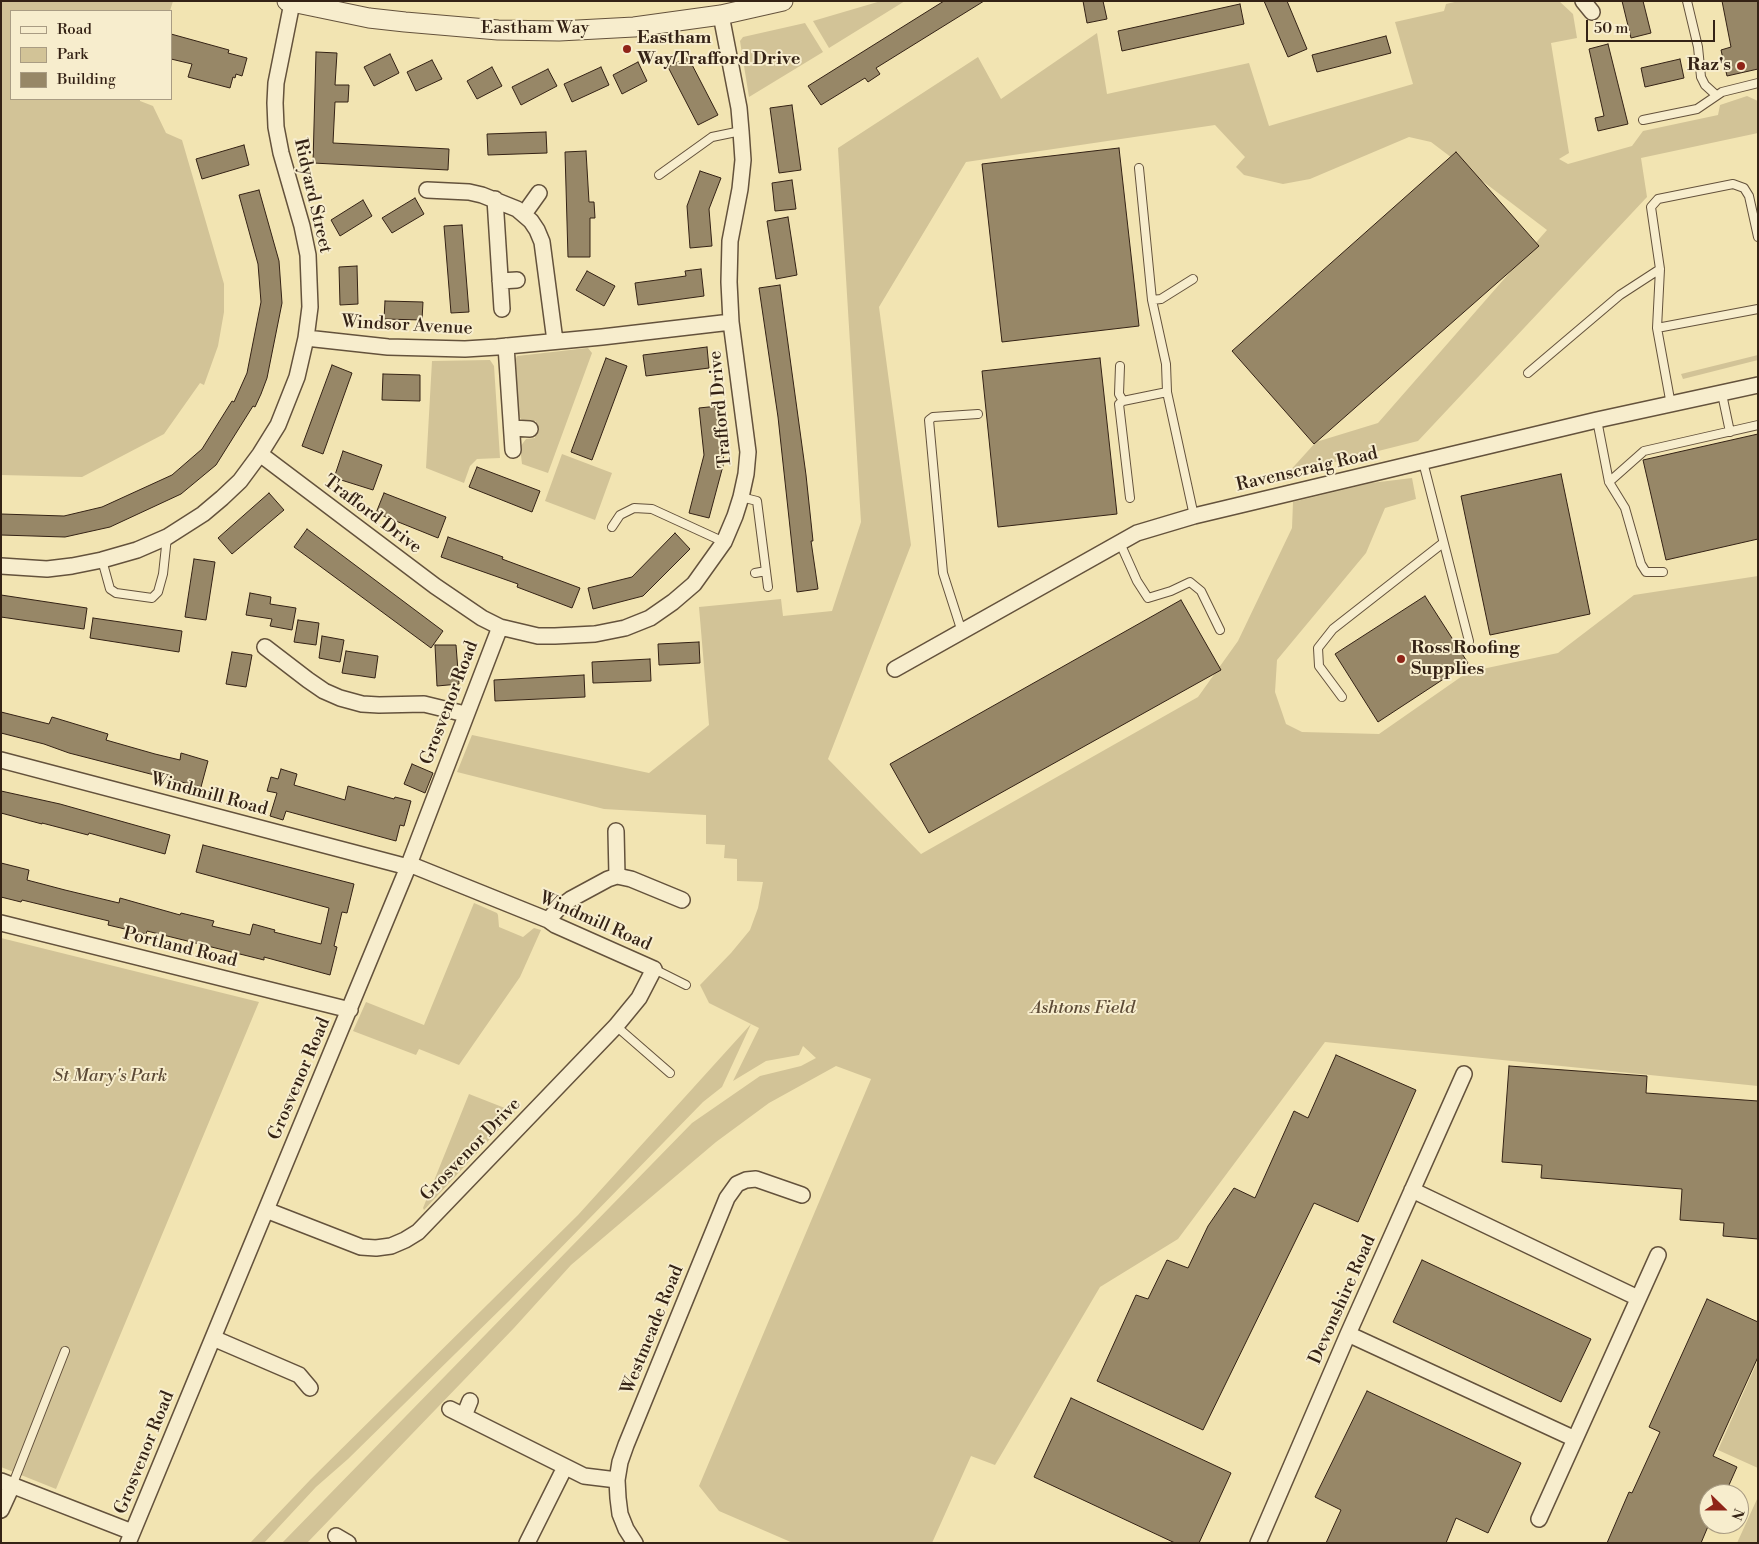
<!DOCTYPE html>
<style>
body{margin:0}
#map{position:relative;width:1759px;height:1544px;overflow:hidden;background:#f2e4b2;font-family:"Libre Bodoni",serif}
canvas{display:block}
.frame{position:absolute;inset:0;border:2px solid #342215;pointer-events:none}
.legend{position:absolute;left:10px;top:10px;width:162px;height:90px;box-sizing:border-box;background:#f7edcd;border:1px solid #a99c83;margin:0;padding:6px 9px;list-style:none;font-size:15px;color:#342215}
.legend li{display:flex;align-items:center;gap:10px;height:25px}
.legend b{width:25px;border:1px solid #a99c83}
.north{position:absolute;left:1699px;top:1484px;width:50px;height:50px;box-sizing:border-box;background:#f7edcd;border:1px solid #a99c83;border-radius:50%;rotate:112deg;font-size:14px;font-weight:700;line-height:20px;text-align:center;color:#342215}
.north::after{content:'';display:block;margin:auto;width:18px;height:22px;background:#8f2418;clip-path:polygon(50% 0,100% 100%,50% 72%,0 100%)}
.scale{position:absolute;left:1586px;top:20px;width:129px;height:22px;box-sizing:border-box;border:2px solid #342215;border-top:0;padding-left:6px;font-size:15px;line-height:18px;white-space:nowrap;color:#342215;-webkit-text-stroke:4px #f7edcd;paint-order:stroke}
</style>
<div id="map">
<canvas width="1759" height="1544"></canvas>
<div class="frame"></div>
<ul class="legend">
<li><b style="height:6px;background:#f7edcd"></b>Road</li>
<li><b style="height:14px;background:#d2c397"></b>Park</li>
<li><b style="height:14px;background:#978767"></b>Building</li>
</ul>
<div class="north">N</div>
<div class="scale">50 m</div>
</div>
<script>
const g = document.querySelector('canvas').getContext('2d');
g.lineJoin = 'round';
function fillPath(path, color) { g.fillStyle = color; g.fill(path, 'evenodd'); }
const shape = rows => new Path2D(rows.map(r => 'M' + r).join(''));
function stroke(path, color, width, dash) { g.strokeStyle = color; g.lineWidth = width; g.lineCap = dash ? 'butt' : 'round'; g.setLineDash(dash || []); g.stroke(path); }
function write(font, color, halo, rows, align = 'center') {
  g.font = font + ' "Libre Bodoni",serif'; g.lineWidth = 4; g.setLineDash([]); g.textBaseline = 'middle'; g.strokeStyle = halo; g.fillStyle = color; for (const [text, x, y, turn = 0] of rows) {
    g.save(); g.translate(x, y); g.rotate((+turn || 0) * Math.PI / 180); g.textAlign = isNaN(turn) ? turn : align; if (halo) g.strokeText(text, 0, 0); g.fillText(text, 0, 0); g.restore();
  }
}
fillPath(shape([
 [1,1,173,1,170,11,11,11,11,99,140,99,140,101,153,106,166,133,182,140,224,284,224,312,218,346,204,385,200,383,164,434,82,477,1,475],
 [881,1,905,1,829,48,813,21],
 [1459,1,1559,1,1573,14,1577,38,1551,43,1569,153,1559,159,1568,164,1632,146,1643,131,1718,115,1720,105,1747,96,1758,101,1758,133,1641,158,1647,197,1418,441,1287,474,1316,442,1378,423,1547,230,1431,142,1409,137,1310,179,1283,184,1244,175,1236,167,1245,157,1215,125,966,162,879,307,911,545,828,759,921,854,1198,697,1238,641,1292,528,1293,502,1371,483,1412,478,1416,499,1385,508,1366,553,1277,660,1275,692,1286,724,1302,732,1379,734,1468,672,1558,653,1634,595,1758,576,1758,1086,1325,1042,1178,1239,1100,1287,995,1465,971,1456,932,1543,793,1543,719,1511,699,1486,871,1079,836,1066,769,1103,716,1142,571,1265,514,1328,307,1543,282,1543,692,1123,760,1076,801,1066,816,1058,803,1046,799,1055,766,1061,733,1081,759,1028,751,1024,722,1087,703,1102,509,1301,348,1459,316,1487,264,1543,250,1543,311,1479,578,1215,751,1024,709,1003,700,985,731,953,750,930,758,908,763,882,737,881,737,859,724,858,725,845,706,844,706,815,604,809,457,772,472,735,649,773,709,725,699,607,781,599,783,616,832,611,861,522,838,148,978,57,1001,99,1097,33,1107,94,1249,63,1269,126,1413,84,1395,22,1444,11,1446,4],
 [805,23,823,52,749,97,740,41,743,37],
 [588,348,592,353,548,473,522,464,520,447,526,439,535,438,536,421,525,421,521,419,519,416,515,361,517,356],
 [1758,355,1758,360,1683,379,1681,374],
 [490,360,494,366,500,458,477,459,470,466,464,483,426,468,432,361],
 [562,454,612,473,595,520,545,501],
 [474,903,497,913,498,915,499,927,523,937,534,928,541,930,520,977,459,1065,419,1049,416,1055,353,1031,366,1002,424,1025],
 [1,938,259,1002,56,1489,1,1467],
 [469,1094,515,1112,424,1210,423,1208],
 [1758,1360,1758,1468,1718,1450],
 [1758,1497,1758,1543,1737,1543]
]), '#d2c397');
const building = shape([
 [944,1,984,1,876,68,880,74,868,82,865,78,821,105,808,86,944,1],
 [1083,1,1103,1,1107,19,1087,23,1083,1],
 [1264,1,1287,1,1307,49,1288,57,1264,1],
 [1622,1,1643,1,1651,33,1631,38,1622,1],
 [1722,1,1758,1,1758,69,1727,76,1721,50,1731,47,1722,1],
 [1240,4,1244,24,1122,51,1118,31,1240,4],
 [171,34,229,50,228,53,247,58,242,76,236,74,235,78,233,77,230,88,188,77,192,64,171,59,171,34],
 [1386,36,1391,53,1317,72,1312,55,1386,36],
 [1608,44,1628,124,1598,131,1595,118,1604,116,1589,49,1608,44],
 [316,52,337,53,335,85,349,85,348,102,335,102,333,143,449,149,448,170,313,163,316,52],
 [390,54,399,73,374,86,364,67,390,54],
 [688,57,718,115,698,125,668,67,688,57],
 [1680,59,1684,78,1645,87,1641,68,1680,59],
 [432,60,442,79,416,91,407,72,432,60],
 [638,62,647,81,622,94,613,75,638,62],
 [492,67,502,86,477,99,467,81,492,67],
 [601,67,609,85,572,102,564,84,601,67],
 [548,69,557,86,521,105,512,87,548,69],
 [792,105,801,170,779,173,770,108,792,105],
 [546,132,547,153,488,155,487,134,546,132],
 [244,145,249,165,202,179,196,159,244,145],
 [1119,148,1139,326,1002,342,982,164,1119,148],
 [586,151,589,202,594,202,595,218,590,218,590,257,568,257,565,152,586,151],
 [1456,152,1539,246,1314,444,1232,351,1456,152],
 [700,171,721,178,709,209,712,246,690,248,687,206,700,171],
 [792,180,796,209,775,211,772,183,792,180],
 [259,190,279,261,282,303,267,378,261,394,255,407,253,406,216,465,181,494,110,527,65,537,1,535,1,514,64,516,102,507,172,475,202,449,232,401,234,402,247,373,261,302,258,264,239,195,259,190],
 [415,198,424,214,392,233,382,218,415,198],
 [363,200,372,216,340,236,331,220,363,200],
 [788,217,797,275,776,279,767,221,788,217],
 [462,225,469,312,451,313,444,226,462,225],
 [357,266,358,304,340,305,339,267,357,266],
 [701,269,704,296,638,305,635,283,686,276,685,271,701,269],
 [587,271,615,286,604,306,576,290,587,271],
 [780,285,806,475,813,541,811,541,818,589,797,592,778,417,759,288,780,285],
 [385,301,423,302,422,320,384,319,385,301],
 [707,347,709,368,646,376,643,355,707,347],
 [606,358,627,366,592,460,571,452,606,358],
 [1100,358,1117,514,998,527,982,371,1100,358],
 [332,365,352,373,323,454,302,446,332,365],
 [383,374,420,375,420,401,382,400,383,374],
 [718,406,724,462,709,518,689,513,704,455,699,408,718,406],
 [1758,434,1758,539,1666,560,1643,460,1758,434],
 [343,451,382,465,373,490,338,479,339,477,335,475,343,451],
 [477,467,540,491,532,512,469,487,477,467],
 [1561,474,1590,614,1490,635,1461,496,1561,474],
 [269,493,284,510,232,554,218,538,269,493],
 [384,493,446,517,438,538,376,513,384,493],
 [307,529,443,631,431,648,294,547,307,529],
 [675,533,690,549,643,596,593,609,588,588,632,577,675,533],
 [448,537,503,557,502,559,580,588,572,608,517,587,518,584,441,557,448,537],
 [194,559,215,562,206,620,185,617,194,559],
 [250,593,271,597,270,604,296,608,292,630,270,626,272,619,246,615,250,593],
 [1,595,87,608,84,629,1,617,1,595],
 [1425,596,1468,663,1378,722,1335,654,1425,596],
 [1181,600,1221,670,929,833,890,764,1181,600],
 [93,618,182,631,179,652,90,638,93,618],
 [298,620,319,623,316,645,294,642,298,620],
 [322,636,344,640,340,662,319,658,322,636],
 [699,642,700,663,659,665,658,644,699,642],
 [435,645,456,645,459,684,437,686,435,645],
 [346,651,378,656,375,678,342,673,346,651],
 [232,652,252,655,246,687,226,684,232,652],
 [650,659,651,681,593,683,592,662,650,659],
 [584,675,585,697,495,701,494,680,584,675],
 [1,712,49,724,52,717,108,734,106,740,155,754,180,760,181,753,208,761,201,787,69,753,44,744,1,733,1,712],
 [412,764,433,773,425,793,404,784,412,764],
 [281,769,297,774,294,785,345,800,348,786,394,799,395,797,411,801,404,826,400,825,396,841,286,811,283,820,270,816,277,793,267,791,271,777,278,779,281,769],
 [1,791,60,804,170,835,165,854,89,833,88,835,42,823,42,824,1,813,1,791],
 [203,845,354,884,347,913,342,912,334,946,337,947,330,975,264,957,264,960,147,931,146,934,108,925,109,921,88,916,22,900,21,902,1,897,1,863,29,870,27,880,65,890,119,903,120,898,180,915,181,913,214,921,212,926,250,935,253,924,275,930,274,932,321,944,329,908,196,872,203,845],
 [1336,1055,1416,1090,1358,1222,1314,1203,1203,1430,1097,1381,1136,1295,1148,1299,1167,1260,1188,1268,1208,1226,1234,1188,1255,1198,1294,1111,1308,1118,1336,1055],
 [1509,1066,1647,1076,1646,1093,1758,1101,1758,1239,1723,1236,1724,1223,1680,1220,1682,1189,1541,1178,1542,1165,1502,1162,1509,1066],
 [1422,1260,1591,1339,1561,1402,1393,1322,1422,1260],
 [1707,1299,1758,1322,1758,1357,1713,1456,1737,1467,1725,1494,1709,1494,1709,1524,1701,1543,1607,1543,1629,1492,1632,1493,1660,1432,1649,1427,1707,1299],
 [1367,1391,1521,1463,1488,1533,1456,1518,1446,1543,1326,1543,1341,1510,1315,1497,1367,1391],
 [1071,1398,1231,1473,1199,1543,1175,1543,1034,1477,1071,1398]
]);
fillPath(building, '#978767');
stroke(building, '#342215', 1);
const service = shape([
 [1687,1,1698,47,1701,77,1705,85,1716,95],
 [1643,120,1697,109,1722,92,1758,83],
 [1139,168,1152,300,1166,364,1167,392,1194,516],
 [659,175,712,137,741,131],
 [1152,300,1161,299,1193,279],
 [1657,328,1758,309],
 [1120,366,1119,394,1123,401],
 [1528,373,1620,295,1660,269],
 [1722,394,1730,432],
 [1671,405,1657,328,1660,269,1651,207,1658,199,1733,184,1744,188,1749,196,1758,237],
 [1597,420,1609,482,1625,508,1641,564,1646,572,1663,572],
 [1423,462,1469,641],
 [1609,482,1644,451,1758,425],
 [741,497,757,501,768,587],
 [1130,498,1119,404,1123,401,1167,392],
 [612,527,620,515,634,508,652,509,724,542],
 [1120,543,1137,581,1148,598,1171,591,1190,582,1201,591,1220,630],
 [102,560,110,589,116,593,152,598,158,592,163,574,167,537],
 [755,573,766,571],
 [962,632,943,573,929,420,933,417,978,414],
 [1342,697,1319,666,1318,648,1333,629,1443,543],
 [654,969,686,985],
 [616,1026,670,1073],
 [12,1486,65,1351]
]);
const minor = shape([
 [1583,1,1592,12],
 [427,190,469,192,482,195,517,209,531,221,537,230,542,242,555,341],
 [495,199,502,309],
 [524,214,539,193],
 [500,281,517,280],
 [306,338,388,347,465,349,497,347,602,337,731,322],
 [506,346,513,450],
 [512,428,530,429],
 [260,454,435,586,482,618,500,627,538,636,555,636,595,634,625,628,650,618,673,602,694,584,724,542,735,516,741,497,746,474,748,452,731,322,729,282,730,241,740,189,743,160,741,131,739,108,721,15],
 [1,566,47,569,72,566,102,560,137,550,167,537,203,514,222,498,240,481,260,454,278,425,297,377,306,338,310,307,308,255,302,226,281,153,276,127,275,103,276,83,292,3],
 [265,647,308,680,324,691,340,698,362,704,379,705,424,704,465,714],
 [895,669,1137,533,1194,516,1366,475,1597,420,1758,385],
 [1,760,408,867],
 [616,831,617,876],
 [548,920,559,908,571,899,608,879,617,876,631,879,682,900],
 [1,923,350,1010],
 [1412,1190,1638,1298],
 [266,1210,361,1247,376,1248,391,1246,405,1240,418,1232,616,1026,639,998,654,969,555,925,548,920,409,864],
 [1348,1334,1575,1439],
 [213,1338,299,1375,310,1388],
 [450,1409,584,1476,617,1480],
 [464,1416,470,1401],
 [1,1481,132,1532],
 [1,1510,12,1486],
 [1539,1519,1658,1255],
 [336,1536,348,1543],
 [128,1543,408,867,500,627],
 [527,1543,565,1467],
 [635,1543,626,1529,620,1514,618,1498,617,1480,620,1462,626,1445,727,1198,737,1184,746,1180,756,1179,802,1195],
 [1258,1543,1348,1334,1464,1074]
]);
const tertiary = shape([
 [287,1,369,18,405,22,498,30,559,31,634,27,721,15,783,1]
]);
stroke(service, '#64523c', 10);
stroke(minor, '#64523c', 18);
stroke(tertiary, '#64523c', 21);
stroke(service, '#f7edcd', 8);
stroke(minor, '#f7edcd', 15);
stroke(tertiary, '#f7edcd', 19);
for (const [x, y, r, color] of [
 [627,49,5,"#8f2418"],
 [1741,66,5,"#8f2418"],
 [1401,659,5,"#8f2418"]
]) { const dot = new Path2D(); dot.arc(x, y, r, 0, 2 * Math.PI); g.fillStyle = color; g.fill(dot); stroke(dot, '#f7edcd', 2); }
write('18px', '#342215', '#f7edcd', [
 ["Eastham Way",535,29],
 ["Ridyard Street",312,196,77],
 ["Windsor Avenue",407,326,3],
 ["Trafford Drive",721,409,-95],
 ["Ravenscraig Road",1307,470,-13],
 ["Trafford Drive",372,515,37],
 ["Grosvenor Road",450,703,-69],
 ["Windmill Road",209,795,15],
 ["Windmill Road",595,922,24],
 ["Portland Road",180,948,14],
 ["Grosvenor Road",300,1079,-67],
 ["Grosvenor Drive",471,1150,-46],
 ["Devonshire Road",1343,1300,-66],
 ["Westmeade Road",653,1330,-68],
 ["Grosvenor Road",145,1453,-68]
]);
write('bold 18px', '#342215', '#f7edcd', [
 ["Eastham",637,39],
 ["Way/Trafford Drive",637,60],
 ["Raz's",1731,66,"right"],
 ["Ross Roofing",1411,649],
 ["Supplies",1411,670]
], 'left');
write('italic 18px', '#5c4a36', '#f7edcd', [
 ["Ashtons Field",1083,1009],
 ["St Mary's Park",110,1077]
]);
</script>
